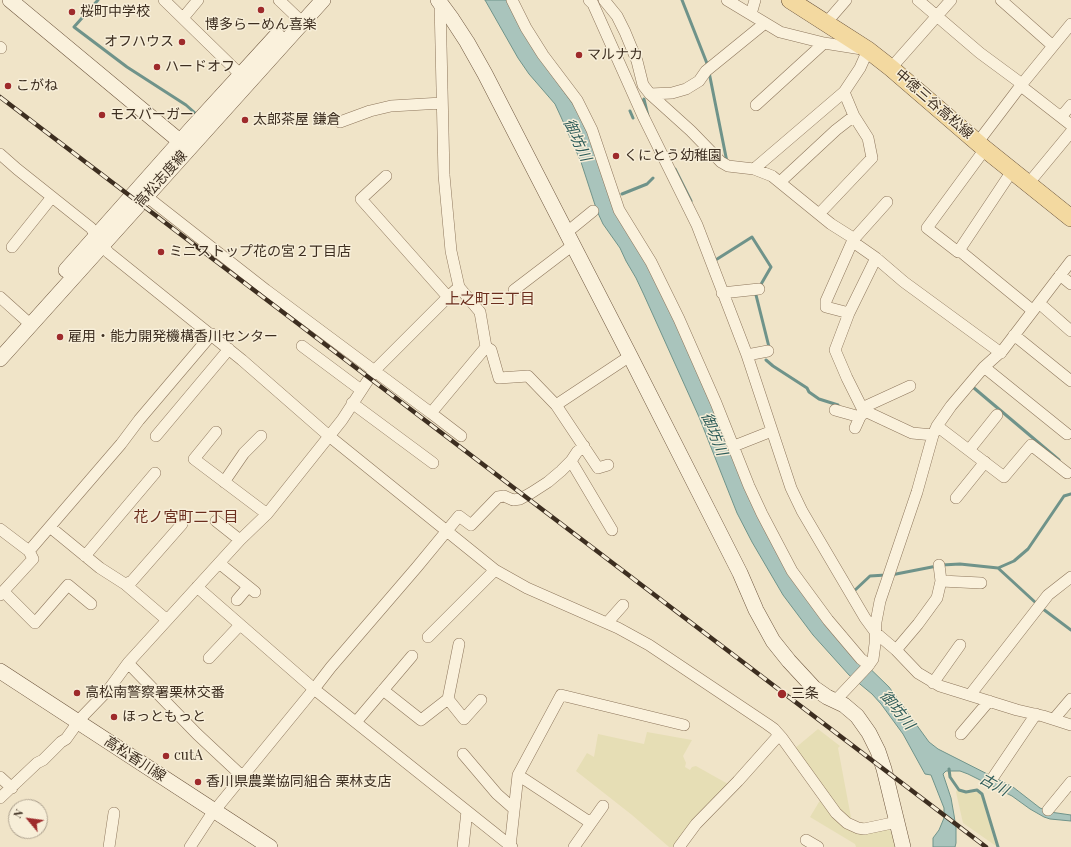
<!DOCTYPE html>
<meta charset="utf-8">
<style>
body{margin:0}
#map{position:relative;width:1071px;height:847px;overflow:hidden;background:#f0e4c8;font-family:"Playfair Display",serif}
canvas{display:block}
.north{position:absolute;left:8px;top:799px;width:40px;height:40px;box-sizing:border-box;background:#f7eed8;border:1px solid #ada18e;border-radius:50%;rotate:299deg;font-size:11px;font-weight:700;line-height:16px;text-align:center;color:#3d2e20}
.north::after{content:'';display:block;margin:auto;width:14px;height:18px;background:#9e2a2b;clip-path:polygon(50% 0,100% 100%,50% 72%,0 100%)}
</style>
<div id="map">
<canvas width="1071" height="847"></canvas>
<div class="north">N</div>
</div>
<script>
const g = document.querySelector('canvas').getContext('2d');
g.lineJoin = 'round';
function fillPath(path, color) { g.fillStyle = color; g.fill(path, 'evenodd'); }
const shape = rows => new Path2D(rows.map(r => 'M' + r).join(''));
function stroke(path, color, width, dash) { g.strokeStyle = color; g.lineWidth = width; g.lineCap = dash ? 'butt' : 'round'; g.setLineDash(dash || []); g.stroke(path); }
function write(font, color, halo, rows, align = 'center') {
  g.font = font + ' "Playfair Display","Noto Sans JP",serif'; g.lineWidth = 3; g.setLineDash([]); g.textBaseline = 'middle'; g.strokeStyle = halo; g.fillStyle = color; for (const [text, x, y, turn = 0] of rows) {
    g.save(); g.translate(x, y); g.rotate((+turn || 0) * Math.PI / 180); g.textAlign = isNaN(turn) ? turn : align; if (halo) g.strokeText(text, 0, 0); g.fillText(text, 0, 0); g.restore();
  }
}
fillPath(shape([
 [818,729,840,746,838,748,852,823,849,821,794,749],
 [647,732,692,740,683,756,686,763,685,767,690,770,692,767,696,766,728,784,677,847,669,847,632,815,576,771,587,753,594,757,598,734,644,744],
 [957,790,966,793,977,792,981,795,996,846,963,823,956,792],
 [823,798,842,822,887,829,892,832,895,847,856,847,855,844,810,817,819,802]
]), '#e6deb5');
const water = shape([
 [485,0,506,0,533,49,575,107,659,282,755,508,856,655,889,687,929,742,938,749,1013,787,1040,808,1050,812,1071,815,1071,821,1050,819,1044,817,1030,809,1012,796,968,774,960,771,946,771,943,774,951,798,954,815,956,828,956,843,955,847,933,847,933,838,939,830,944,818,944,808,931,775,925,774,903,734,881,704,872,694,849,675,813,635,783,595,752,542,737,513,699,417,644,295,636,278,626,261,620,248,603,224,597,211,581,162,561,117,555,104,529,74,518,58,485,0]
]);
fillPath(water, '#a9c4bc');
stroke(water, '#6f938a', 1);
stroke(shape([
 [98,0,74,27,127,67,186,105,195,113],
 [682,0,708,66],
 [709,72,727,162],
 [643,101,644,99,648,116],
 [630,111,633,118],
 [675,169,691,201],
 [622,194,647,184,653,178],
 [714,261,752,237,771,267,760,286],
 [756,295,769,347],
 [766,360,773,366,807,388,809,392,819,399,838,405],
 [974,388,1059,460],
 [942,565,960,564,998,568,1014,561,1028,549,1064,496,1071,494],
 [998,568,1036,603],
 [891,575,937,566],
 [853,592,870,576,886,575],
 [1043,609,1071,630],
 [949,769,950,777,959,790,966,792,977,790,982,794,998,847]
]), '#6f938a', 3);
const street = shape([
 [164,0,245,79],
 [279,0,302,22],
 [512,0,526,28,543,55,577,100,592,130,619,210,651,262,679,319,716,403,749,486,762,514,792,571,828,620,861,659,869,665],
 [589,0,593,4,643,116,697,225,747,355,791,488,802,511,865,618,876,633,896,650,918,673,940,686,1017,710,1043,716,1071,725],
 [604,0,617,16,625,32,637,61,643,85,650,94,691,131,721,162,728,166,754,169,772,176,831,224,850,236,856,244,876,258,904,282,1001,353],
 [727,0,780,32,824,43,868,50,860,68,844,92,754,169],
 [918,0,980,53,1022,84],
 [1001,0,1053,46],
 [751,14,755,0],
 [183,18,198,0],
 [826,23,846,0],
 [0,47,1,48],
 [891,68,951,0],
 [1021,86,1071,125],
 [650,94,672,93,686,89,699,81,706,71,765,23],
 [756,105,824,43],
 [1061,117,1071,105],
 [340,122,370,111,391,106,442,103],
 [978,142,1022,84,1071,24],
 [985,149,927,228,958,252,1012,171],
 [0,154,17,169,91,228,102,246,109,253,242,360,329,436,495,570,527,588,618,628,649,645,767,724,774,729,782,738,836,813,847,823,858,828,864,829,897,822],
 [386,176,361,199,448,297],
 [780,182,836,130,854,116],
 [1028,184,1071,132],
 [146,196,266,290,431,413,486,347],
 [819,214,872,158,868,138,854,116,844,92],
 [566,233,593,211],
 [12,247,52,197],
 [960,251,1032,310],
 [876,258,849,313,835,350,847,378,862,408,865,411,912,433,933,435],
 [1060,275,1071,284],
 [459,287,480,312,486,347,491,350,499,378,528,376,556,405,630,356],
 [514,290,573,245],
 [722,293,759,289],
 [0,297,30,324],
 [1039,303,1071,331],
 [849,313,826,307,826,301,853,240,887,202],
 [1014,335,1071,381],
 [302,346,361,390],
 [747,355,768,351],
 [984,367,1067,434],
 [352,403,433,463],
 [556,405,598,468,608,465],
 [862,408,910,386],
 [835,410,860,417],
 [431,413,461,436],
 [937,426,1004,477,1031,445,1067,473],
 [855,428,860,417,864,412],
 [216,432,194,459,267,514],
 [156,436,229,349],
 [734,446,772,431],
 [969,450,997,415],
 [571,461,612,530],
 [224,482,244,453,261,436],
 [956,498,985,462],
 [216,521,240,540],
 [50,527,100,568,125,584,167,620],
 [0,529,29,551,33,559,0,595],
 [29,551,121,444,139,420,212,334],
 [85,556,155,473],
 [219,563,255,592],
 [941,581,981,583],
 [125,584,132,581,182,524],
 [197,587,314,689,512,847],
 [4,592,35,623,68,585,91,604],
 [237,600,248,587],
 [607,623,623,605],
 [428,637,495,570],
 [896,650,918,624,937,598,941,581,939,565],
 [209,658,240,625],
 [128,663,197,734,243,777],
 [933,683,960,645],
 [383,690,421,720,448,699,459,644],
 [970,695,1048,595,1071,577],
 [448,699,464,719,481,700],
 [835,701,868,666,873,659,875,644,876,622,880,601,917,492,933,435,937,426,951,406,984,367,1003,350,1071,261],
 [1054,719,1071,699],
 [356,722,412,656],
 [961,734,989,701],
 [463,754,497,794,514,809],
 [518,775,591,823],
 [994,776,1036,714],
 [0,777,12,788],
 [0,798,37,763,43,760,61,742,66,739,81,718,109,689,128,663,240,540,267,514,342,420,374,371,448,297,459,287,451,251,444,175,440,2],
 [1048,810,1071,782],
 [806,840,818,847],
 [109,847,114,813],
 [190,847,211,815,314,689,331,667,417,567,459,516,471,525,498,497,504,496,513,500,520,499,531,493,548,482,561,471,571,461,577,452,584,446],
 [463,847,467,811],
 [510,847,518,775,561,695,684,725],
 [574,847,603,806],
 [679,847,696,824,738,781,779,735]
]);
const secondary = shape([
 [10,0,188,148],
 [438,0,452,19,467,42,485,74,630,356,740,573,756,610,773,641,789,661,814,688,827,697,844,705,857,716,869,733,878,751,884,769,903,847],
 [66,270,192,128,277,35],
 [0,359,323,0],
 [0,671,270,847]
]);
const primary = shape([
 [790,0,868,50,891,68,985,149,1071,218]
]);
stroke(street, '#8d765c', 12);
stroke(secondary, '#6f573f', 16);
stroke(primary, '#5b4430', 18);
stroke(street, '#faf1dc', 11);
stroke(secondary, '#faf1dc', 15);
stroke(primary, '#f3d9a0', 17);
const rail = shape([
 [0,97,986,847]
]);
stroke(rail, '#3d2e20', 4.5);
stroke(rail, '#f7eed8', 3, [9]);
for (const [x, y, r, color] of [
 [261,10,4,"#9e2a2b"],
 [72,12,4,"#9e2a2b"],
 [182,42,4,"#9e2a2b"],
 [579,55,4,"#9e2a2b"],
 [157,67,4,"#9e2a2b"],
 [8,86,4,"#9e2a2b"],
 [102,115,4,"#9e2a2b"],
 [245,120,4,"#9e2a2b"],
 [616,156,4,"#9e2a2b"],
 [161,252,4,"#9e2a2b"],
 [60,337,4,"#9e2a2b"],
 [77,693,4,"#9e2a2b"],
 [782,694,5,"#9e2a2b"],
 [114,717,4,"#9e2a2b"],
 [166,756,4,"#9e2a2b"],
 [198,782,4,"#9e2a2b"]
]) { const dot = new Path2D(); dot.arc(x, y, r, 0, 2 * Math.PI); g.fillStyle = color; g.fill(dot); stroke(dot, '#f7eed8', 1.5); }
write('14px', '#3d2e20', '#f7eed8', [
 ["桜町中学校",80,12],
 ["博多らーめん喜楽",261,25,"center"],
 ["オフハウス",174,42,"right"],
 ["マルナカ",587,55],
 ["ハードオフ",165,67],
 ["こがね",16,86],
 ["モスバーガー",110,115],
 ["太郎茶屋 鎌倉",253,120],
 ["くにとう幼稚園",624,156],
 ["ミニストップ花の宮２丁目店",169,252],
 ["雇用・能力開発機構香川センター",68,337],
 ["高松南警察署栗林交番",85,693],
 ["三条",791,694],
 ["ほっともっと",122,717],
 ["cutA",174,756],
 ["香川県農業協同組合 栗林支店",206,782]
], 'left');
write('14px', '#3d2e20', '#f7eed8', [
 ["中徳三谷高松線",934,104,41],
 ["高松志度線",161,179,-48],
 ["高松香川線",135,759,33]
]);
write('italic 15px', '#2f5d5a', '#f7eed8', [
 ["御坊川",577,140,65],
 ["御坊川",714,434,68],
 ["御坊川",897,710,51],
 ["古川",994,785,29]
]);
write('15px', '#6b2e1e', '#f7eed8', [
 ["上之町三丁目",490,299],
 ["花ノ宮町二丁目",186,517]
]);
</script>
